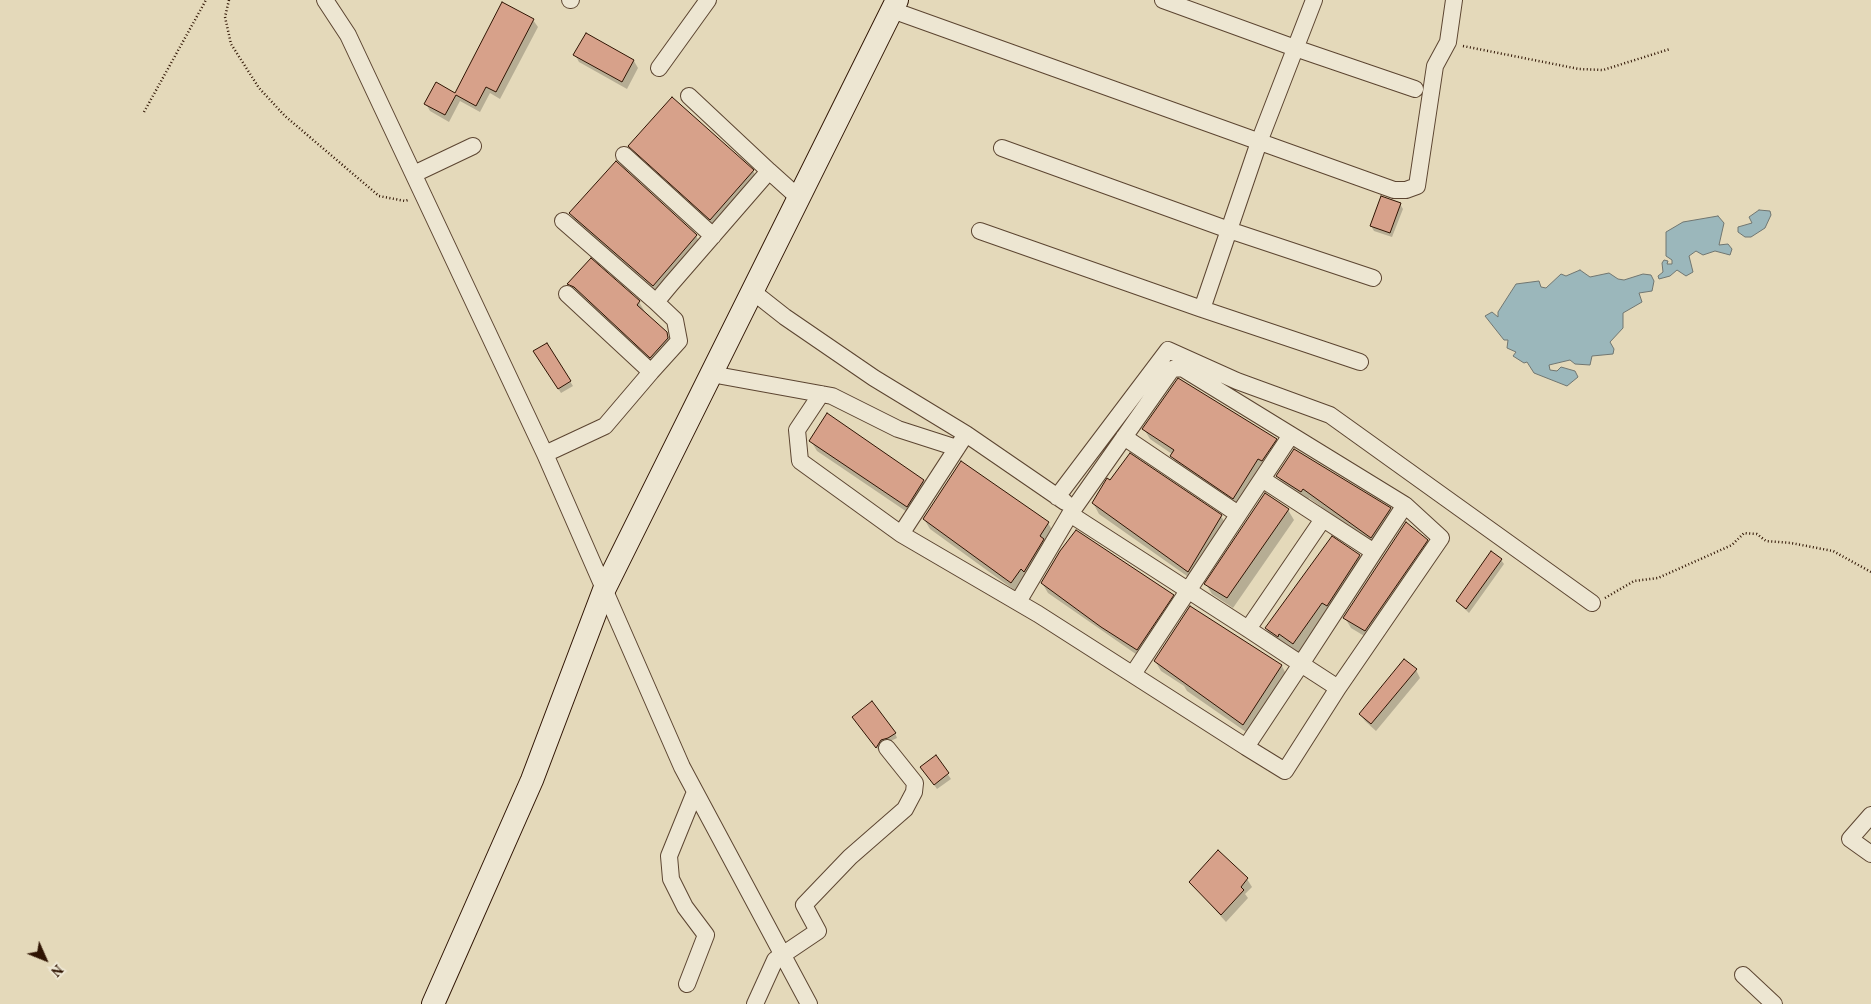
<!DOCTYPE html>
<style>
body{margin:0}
#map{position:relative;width:1871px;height:1004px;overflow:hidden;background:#e4d9ba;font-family:Vollkorn,serif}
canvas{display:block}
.north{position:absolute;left:20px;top:934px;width:50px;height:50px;-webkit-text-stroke:4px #ede6d2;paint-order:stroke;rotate:134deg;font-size:14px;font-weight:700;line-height:20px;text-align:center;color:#2f1403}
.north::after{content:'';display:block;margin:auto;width:18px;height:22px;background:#2f1403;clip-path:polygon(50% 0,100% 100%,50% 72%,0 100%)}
</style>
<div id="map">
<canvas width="1871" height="1004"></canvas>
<div class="north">N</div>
</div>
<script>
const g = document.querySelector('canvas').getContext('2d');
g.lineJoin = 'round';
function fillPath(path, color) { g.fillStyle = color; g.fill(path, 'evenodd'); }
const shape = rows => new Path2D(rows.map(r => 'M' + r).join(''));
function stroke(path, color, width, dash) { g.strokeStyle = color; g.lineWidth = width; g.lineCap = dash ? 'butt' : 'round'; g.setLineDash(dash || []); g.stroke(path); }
const water = shape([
 [1759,210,1770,211,1771,215,1765,228,1751,237,1745,237,1738,232,1738,227,1752,223,1749,217,1759,210],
 [1718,216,1724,223,1719,245,1728,244,1732,249,1730,255,1715,251,1703,255,1696,251,1689,256,1693,272,1686,276,1677,270,1670,276,1659,279,1658,276,1663,272,1662,263,1664,260,1668,261,1667,264,1672,264,1672,260,1666,256,1666,232,1683,222,1718,216],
 [1580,270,1590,277,1609,273,1618,279,1624,280,1643,274,1651,275,1654,281,1652,291,1639,293,1642,302,1623,313,1623,328,1610,342,1614,349,1613,354,1592,356,1590,365,1575,364,1570,360,1549,365,1550,370,1557,371,1561,367,1575,371,1578,377,1567,386,1534,373,1527,362,1524,363,1513,356,1516,352,1507,348,1508,340,1504,340,1485,316,1492,312,1498,317,1498,312,1516,284,1539,281,1541,287,1546,288,1561,274,1566,276,1580,270]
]);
fillPath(water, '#9bb7bb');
stroke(water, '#707671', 1);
fillPath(shape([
 [533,20,538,27,500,99,490,93,480,112,460,101,449,122,430,111,426,104,455,94],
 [586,34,634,61,638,68,627,89,579,62,575,55],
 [630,146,753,171,759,181,717,229,636,157],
 [1400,204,1403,209,1392,237,1374,231,1371,226],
 [571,213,696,236,702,246,660,296,577,224],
 [569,284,639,302,645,312,666,332,672,343,657,367,575,294],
 [547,345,573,386,561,393,538,356],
 [1144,429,1276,439,1282,450,1239,508,1177,466,1172,454,1150,439],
 [811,441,923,481,929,491,913,516,817,451],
 [961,462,1048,523,1054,533,1017,592,930,529,924,519],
 [1120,466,1221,516,1227,526,1194,581,1099,514,1093,503],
 [1278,476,1390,509,1396,519,1377,548,1309,498,1307,502,1283,486],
 [1288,510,1294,520,1233,608,1212,594,1206,584],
 [1427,540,1433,551,1371,640,1351,628,1345,618],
 [1359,556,1365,566,1299,653,1285,643,1284,646,1272,638,1266,628],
 [1501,560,1504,564,1469,613,1457,601],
 [1042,583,1173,595,1178,606,1143,659,1048,593],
 [1191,607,1282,666,1287,676,1249,734,1187,691,1184,686,1161,671,1155,661],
 [1416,670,1420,678,1376,731,1365,721,1360,714],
 [856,722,895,733,897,738,884,744,879,751],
 [936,757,951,779,937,789,925,772],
 [1218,852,1247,879,1252,887,1245,894,1248,898,1226,922,1190,882]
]), '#0003');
const building = shape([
 [502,2,534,19,496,92,486,87,476,106,456,95,445,115,424,104,436,82,455,93,502,2],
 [586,33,634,60,622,82,573,55,586,33],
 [672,97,754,170,710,220,628,146,672,97],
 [616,161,697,235,653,286,569,213,616,161],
 [1381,196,1401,203,1390,233,1370,226,1381,196],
 [591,258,640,301,637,305,667,332,668,338,650,358,574,287,567,284,591,258],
 [547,343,571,381,558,389,533,351,547,343],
 [1178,378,1277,439,1262,461,1258,459,1233,499,1170,456,1174,450,1142,429,1178,378],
 [827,413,924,480,907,507,809,441,827,413],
 [1294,449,1391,508,1371,538,1303,489,1301,492,1276,476,1294,449],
 [1130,453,1222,515,1188,572,1092,503,1107,478,1110,480,1130,453],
 [961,461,1049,522,1040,536,1044,539,1024,572,1021,569,1011,583,923,519,961,461],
 [1265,493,1289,509,1227,598,1204,584,1265,493],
 [1406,522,1428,540,1365,631,1343,618,1406,522],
 [1076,530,1174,595,1137,650,1101,627,1041,583,1060,551,1076,530],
 [1332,536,1360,555,1327,606,1322,603,1293,644,1279,634,1278,637,1265,628,1332,536],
 [1491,551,1502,559,1466,609,1456,601,1491,551],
 [1190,606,1282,665,1243,725,1154,661,1190,606],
 [1404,659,1417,669,1371,724,1359,714,1404,659],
 [872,701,896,733,888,738,881,740,876,748,852,717,872,701],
 [936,755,949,773,934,785,920,767,936,755],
 [1218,850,1248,878,1241,887,1244,890,1221,915,1189,882,1218,850]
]);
fillPath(building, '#d7a18a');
stroke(building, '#2f1403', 1);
const street = shape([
 [325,0,348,35,545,454,682,767,809,1004],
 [570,0,571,0],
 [1163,0,1295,48,1415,89],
 [892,10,1394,190,1406,190,1417,186,1435,66,1448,42,1454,0],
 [659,68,708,0],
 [689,96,769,171],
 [1002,148,1229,230,1373,278],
 [624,155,713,236],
 [414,174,473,146],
 [563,221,656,302],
 [980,231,1202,309,1259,142,1314,0],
 [752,291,785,317,874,378,966,434,901,534],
 [1202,309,1360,362],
 [651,372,679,341,675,320,656,302,671,284,769,171,799,198],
 [711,374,832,396,898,429,957,448],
 [821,394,797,430,800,461,901,534,1038,614,1246,747,1301,664,1374,552,1405,505,1182,368,1172,369,1070,514,1248,629,1301,664,1338,688,1285,771,1246,747],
 [966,434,1065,502],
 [1124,437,1238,514],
 [545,454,605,426,651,372,567,294],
 [1262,479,1374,552],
 [1057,497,1168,350,1237,381,1330,415,1592,603],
 [1018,602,1070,514],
 [1248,629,1323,519],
 [1133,674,1291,435],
 [1338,688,1441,538,1405,505],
 [1871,815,1850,839,1871,854],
 [1743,975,1774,1004],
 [687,984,706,935,685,907,671,879,669,856,695,792],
 [755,1004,775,960,818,931,804,905,850,857,905,809,914,792,915,783,887,748]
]);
const secondary = shape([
 [433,1004,532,780,604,590,897,0]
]);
stroke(street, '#5c4531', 18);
stroke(secondary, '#2f1403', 24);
stroke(shape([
 [229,0,225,17,231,44,259,88,285,116,379,196,405,201,408,200],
 [1463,46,1579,69,1603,70,1670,49],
 [144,112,206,0],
 [1605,598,1634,581,1658,578,1732,545,1744,533,1757,534,1766,541,1791,543,1833,551,1871,572]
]), '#2f1403', 2.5, [1, 2.5]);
stroke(street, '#ede6d2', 16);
stroke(secondary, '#ede6d2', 22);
</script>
